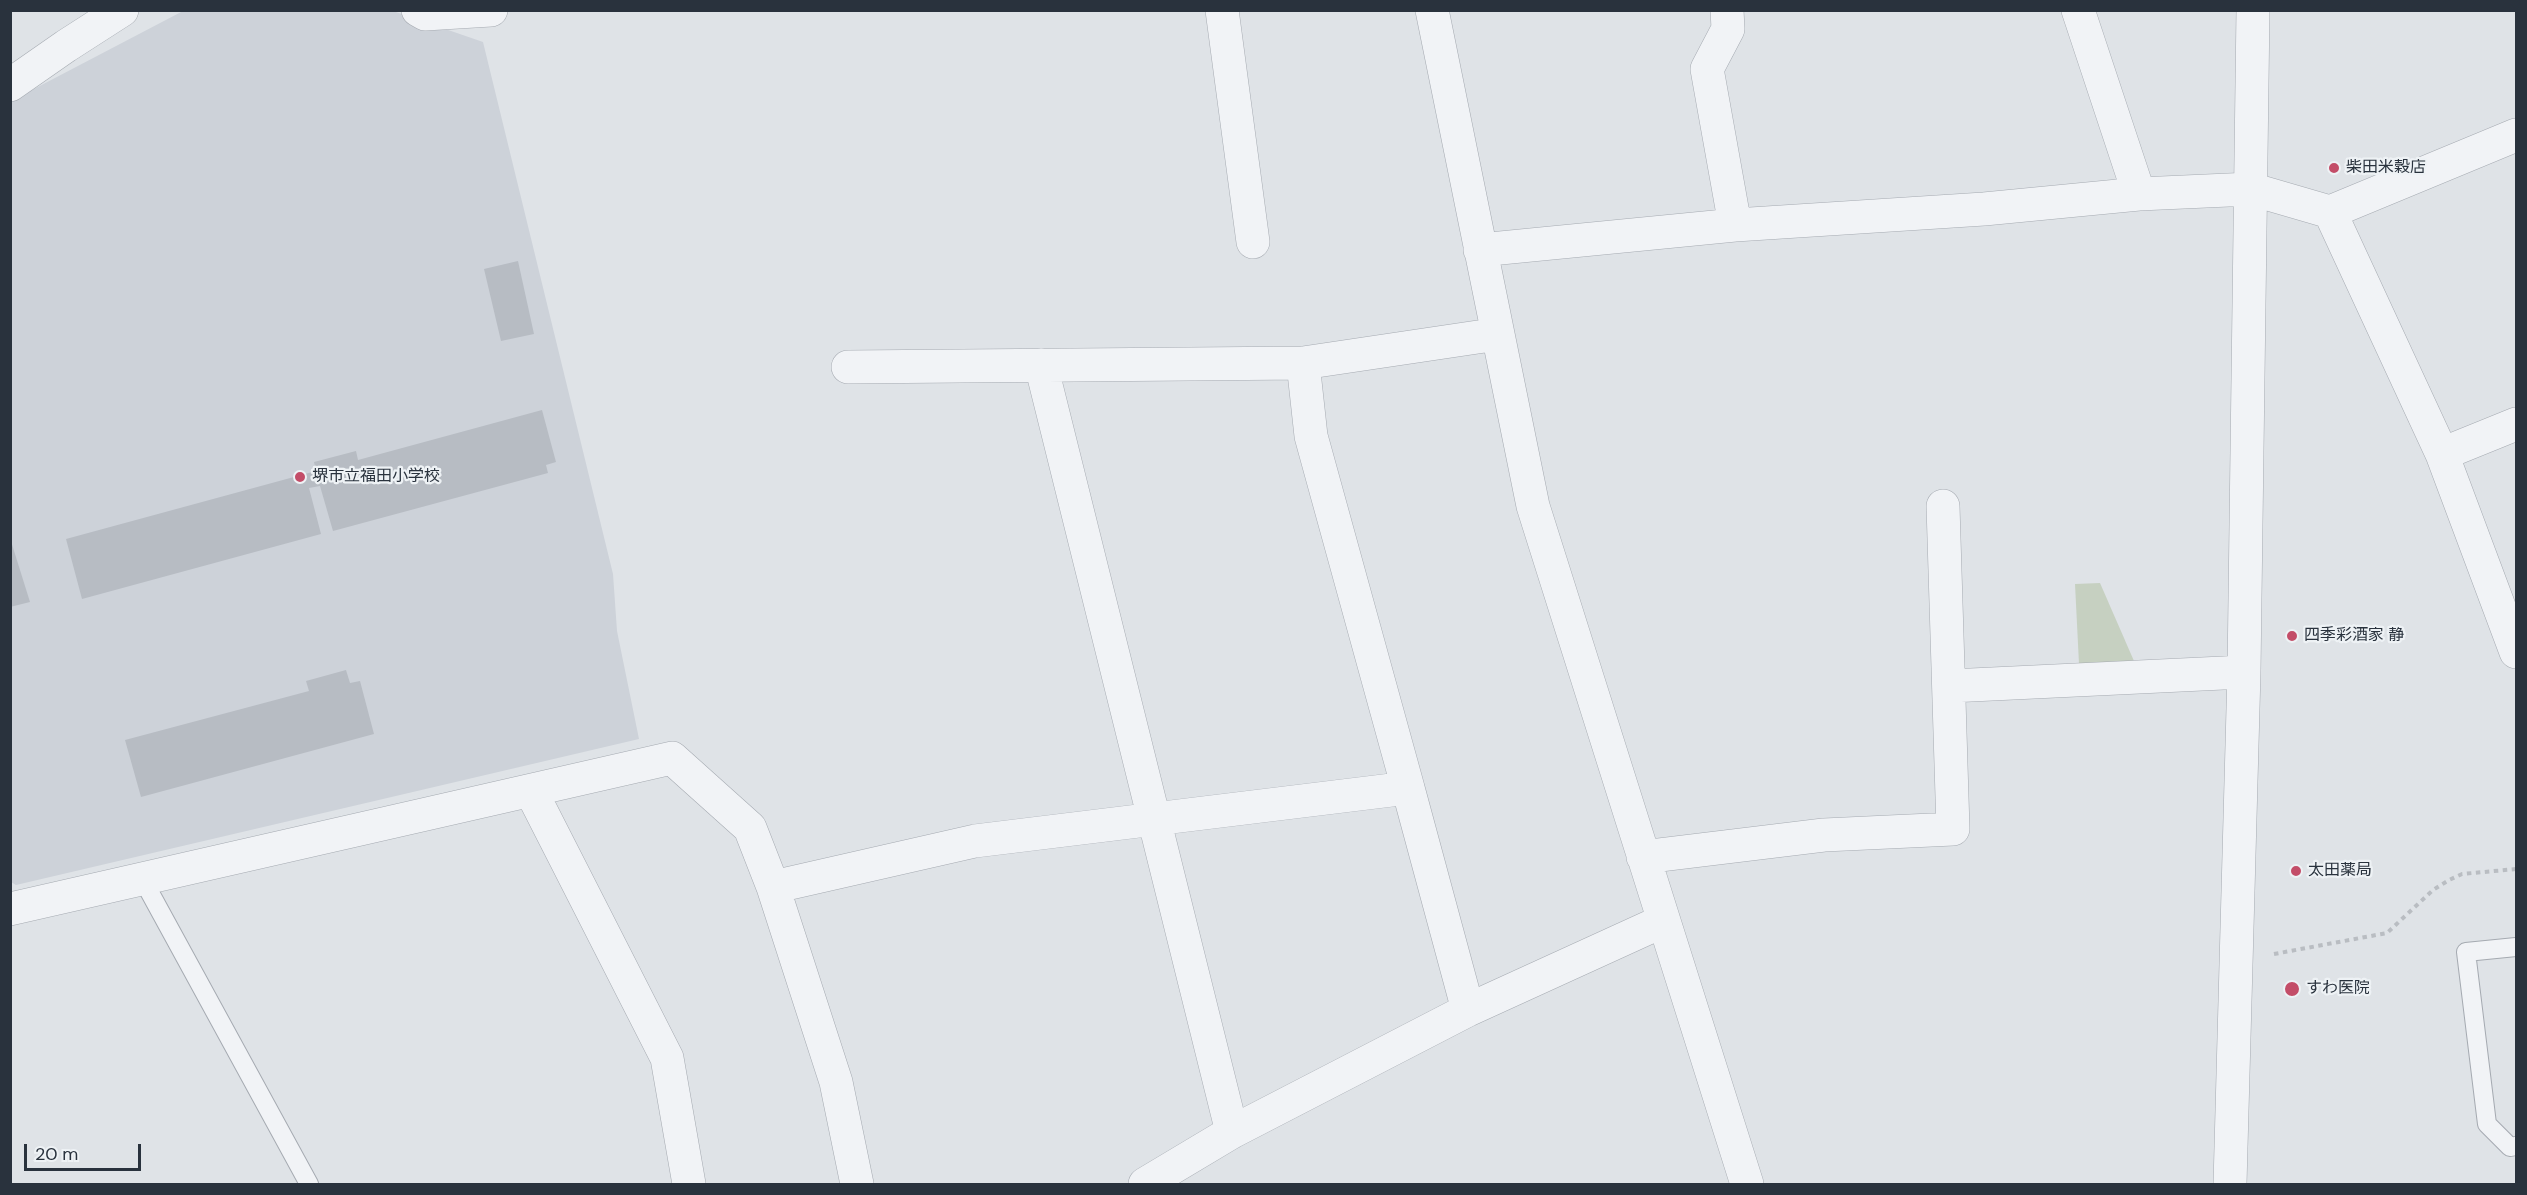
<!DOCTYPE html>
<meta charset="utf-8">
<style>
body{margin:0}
#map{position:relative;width:2527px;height:1195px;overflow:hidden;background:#dfe3e7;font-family:"DM Sans",sans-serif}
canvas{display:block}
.frame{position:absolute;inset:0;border:12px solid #29323d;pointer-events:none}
.scale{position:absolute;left:24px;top:1144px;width:117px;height:27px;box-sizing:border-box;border:3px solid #29323d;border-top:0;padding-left:8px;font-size:18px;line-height:21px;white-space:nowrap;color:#29323d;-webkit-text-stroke:4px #eef2f5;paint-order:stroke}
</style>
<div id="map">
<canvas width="2527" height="1195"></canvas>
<div class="frame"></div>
<div class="scale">20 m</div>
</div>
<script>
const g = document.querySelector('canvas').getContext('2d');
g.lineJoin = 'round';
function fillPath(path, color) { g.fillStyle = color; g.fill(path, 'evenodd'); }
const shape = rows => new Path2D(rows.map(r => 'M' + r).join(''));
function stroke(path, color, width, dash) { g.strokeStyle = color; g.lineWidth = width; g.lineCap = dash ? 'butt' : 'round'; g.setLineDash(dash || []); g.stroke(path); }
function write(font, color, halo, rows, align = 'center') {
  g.font = font + ' "DM Sans","Noto Sans JP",sans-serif'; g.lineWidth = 4.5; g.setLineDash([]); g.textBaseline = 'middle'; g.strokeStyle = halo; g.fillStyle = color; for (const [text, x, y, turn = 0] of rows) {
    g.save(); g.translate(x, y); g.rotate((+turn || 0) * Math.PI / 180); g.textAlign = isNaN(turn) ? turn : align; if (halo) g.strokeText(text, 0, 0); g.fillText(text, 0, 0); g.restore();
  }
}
fillPath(shape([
 [183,11,393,11,483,42,613,574,617,631,639,739,16,885,11,882,11,101]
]), '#cdd2d9');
fillPath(shape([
 [2100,583,2134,661,2079,664,2075,584]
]), '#c6d0c1');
fillPath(shape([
 [518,261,534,334,501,341,484,269],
 [542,410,556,462,546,465,548,473,333,531,320,486,309,488,321,534,82,599,66,539,316,471,314,462,356,451,358,460],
 [10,538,30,602,10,607],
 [346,670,350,683,360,681,374,734,141,797,125,740,309,691,306,681]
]), '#b7bcc3');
const lane = shape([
 [143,880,309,1184],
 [2516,947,2466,952,2487,1124,2510,1147,2516,1146]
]);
const street = shape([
 [418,10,425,14,491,10],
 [1222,10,1253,242],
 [1432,10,1533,506,1747,1184],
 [1727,10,1728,29,1707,69,1735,225],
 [2078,10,2139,194],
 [10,85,66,46,122,10],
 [2330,212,2516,135],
 [1480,250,1735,225,1984,209,2139,194,2251,189,2330,212,2442,454,2516,652],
 [1041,365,1232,1132],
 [848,367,1303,363,1498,334],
 [2442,454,2516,424],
 [1950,686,2244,672],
 [1408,788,1468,1010],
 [531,791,667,1058,689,1184],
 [1643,857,1824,835,1953,829,1943,506],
 [773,887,975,841,1408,788,1311,436,1303,363],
 [10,909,672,758,750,828,773,887,836,1082,857,1184],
 [1145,1184,1232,1132,1468,1010,1663,921],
 [2230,1184,2244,672,2253,10]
]);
stroke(lane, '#a5aab1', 20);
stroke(street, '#a5aab1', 34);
stroke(shape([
 [2274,954,2387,933,2433,890,2449,880,2462,874,2516,869]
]), '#b9bdc2', 4, [4.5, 4.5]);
stroke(lane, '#f1f3f6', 18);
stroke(street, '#f1f3f6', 33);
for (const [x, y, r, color] of [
 [2334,168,6,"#c34d68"],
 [300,477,6,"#c34d68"],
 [2292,636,6,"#c34d68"],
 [2296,871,6,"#c34d68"],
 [2292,989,8,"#c34d68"]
]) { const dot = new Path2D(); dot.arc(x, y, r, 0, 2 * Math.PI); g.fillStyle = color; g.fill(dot); stroke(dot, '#eef2f5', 2); }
write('16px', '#29323d', '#eef2f5', [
 ["柴田米穀店",2346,168],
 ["堺市立福田小学校",312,477],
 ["四季彩酒家 静",2304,636],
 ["太田薬局",2308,871],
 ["すわ医院",2306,989]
], 'left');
</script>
